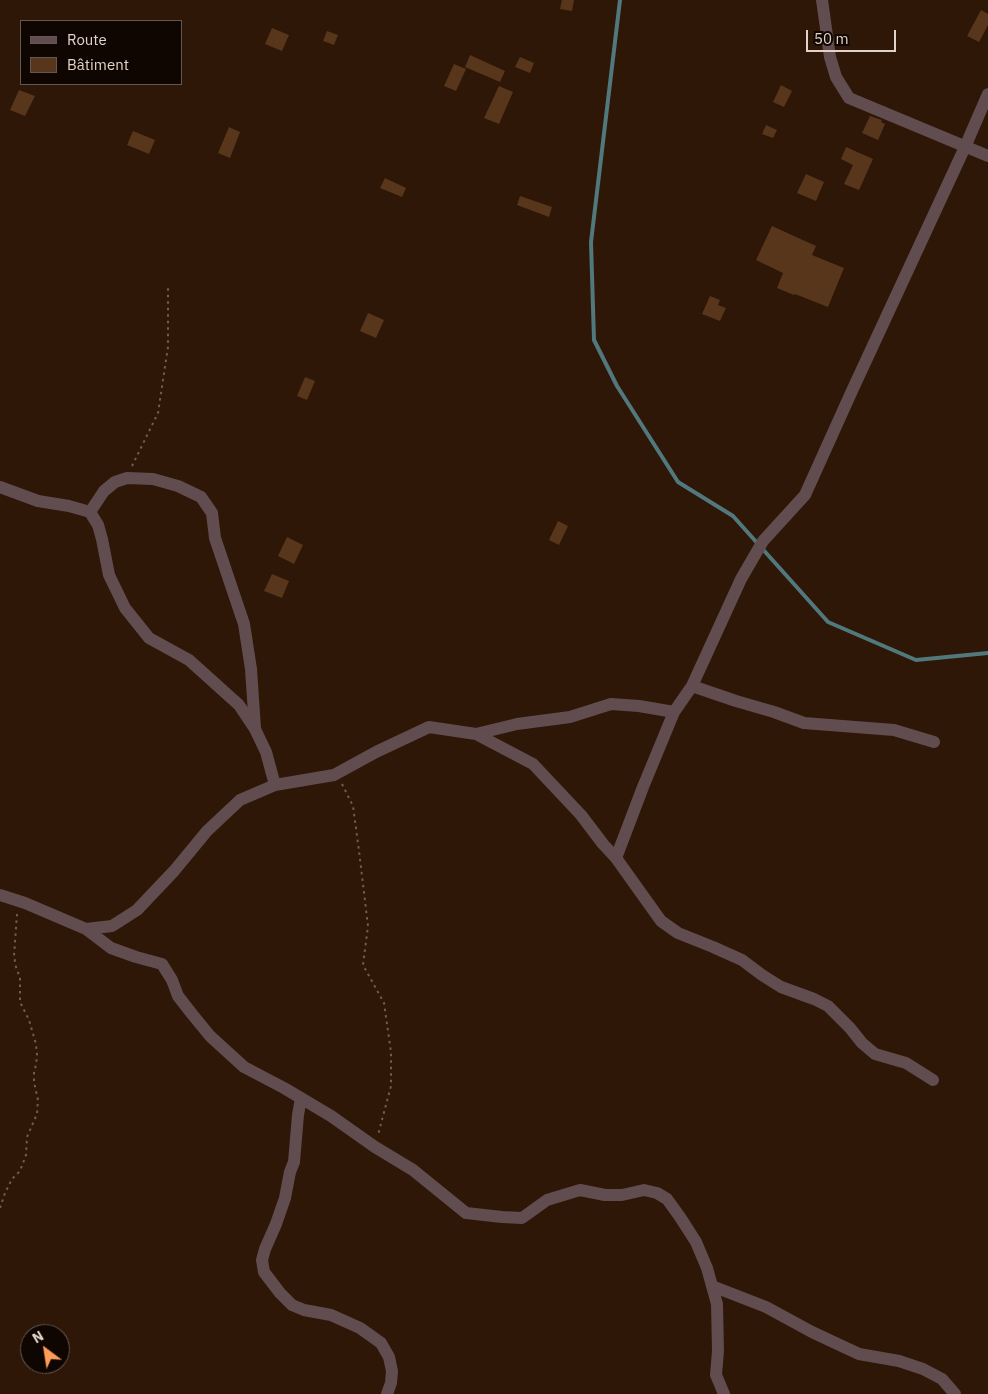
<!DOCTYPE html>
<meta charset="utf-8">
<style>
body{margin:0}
#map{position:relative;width:988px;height:1394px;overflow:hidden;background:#2e1706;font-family:"IBM Plex Sans",sans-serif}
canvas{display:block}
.legend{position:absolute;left:20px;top:20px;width:162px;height:65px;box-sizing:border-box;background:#0f0602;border:1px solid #635851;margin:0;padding:6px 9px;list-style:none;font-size:15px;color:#e2d2c7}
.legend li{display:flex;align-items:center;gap:10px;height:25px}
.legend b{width:25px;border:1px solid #635851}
.north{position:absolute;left:20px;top:1324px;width:50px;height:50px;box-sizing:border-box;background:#0f0602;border:1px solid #635851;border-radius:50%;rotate:329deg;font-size:14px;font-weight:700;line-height:20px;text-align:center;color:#e2d2c7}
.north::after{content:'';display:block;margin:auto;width:18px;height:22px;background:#fe9b58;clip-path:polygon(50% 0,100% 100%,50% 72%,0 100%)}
.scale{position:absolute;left:806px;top:30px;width:90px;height:22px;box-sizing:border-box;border:2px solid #e2d2c7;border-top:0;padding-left:6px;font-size:15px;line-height:18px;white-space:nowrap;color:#e2d2c7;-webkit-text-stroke:4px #0f0602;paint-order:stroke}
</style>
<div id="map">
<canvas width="988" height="1394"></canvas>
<ul class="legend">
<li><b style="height:6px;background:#614c50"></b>Route</li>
<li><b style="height:14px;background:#58361b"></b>Bâtiment</li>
</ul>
<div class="north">N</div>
<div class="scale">50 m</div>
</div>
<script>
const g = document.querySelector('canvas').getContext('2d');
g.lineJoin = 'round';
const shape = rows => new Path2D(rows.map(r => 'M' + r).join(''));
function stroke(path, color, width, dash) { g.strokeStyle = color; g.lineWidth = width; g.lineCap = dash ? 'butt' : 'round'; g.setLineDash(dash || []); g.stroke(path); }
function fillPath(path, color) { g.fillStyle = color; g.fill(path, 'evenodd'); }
stroke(shape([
 [620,0,591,242,594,340,617,386,678,482,733,516,828,622,916,660,988,653]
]), '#50787d', 4);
fillPath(shape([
 [562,0,574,0,572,11,560,9],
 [981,10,988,14,988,25,979,42,967,36],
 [272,28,289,35,282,51,265,44],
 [327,31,338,35,334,45,323,41],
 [470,55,505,71,500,82,465,67],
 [520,57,534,63,530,73,515,67],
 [454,64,466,69,456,91,444,86],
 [781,85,792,91,784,107,773,102],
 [499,86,513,92,499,124,484,118],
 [19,90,35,96,25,116,10,110],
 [870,116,882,120,881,122,885,124,878,140,862,133],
 [766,125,777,130,773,138,762,134],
 [229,127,240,132,230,158,218,153],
 [133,131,155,140,149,154,127,145],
 [846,147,873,159,859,190,844,184,853,165,841,159],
 [806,174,824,182,816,201,797,193],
 [385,178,406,188,402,197,380,188],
 [520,196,552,207,549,217,517,205],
 [772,226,816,246,812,255,844,268,828,307,795,294,794,295,777,288,783,273,756,260],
 [710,296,720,300,718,305,726,308,720,321,702,314],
 [368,313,384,320,376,338,360,331],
 [305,377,315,381,307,400,297,396],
 [558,521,568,526,559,545,549,540],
 [287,537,303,545,294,564,278,556],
 [272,574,289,581,282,598,264,591]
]), '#58361b');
stroke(shape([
 [132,466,158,413,168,347,168,287],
 [342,784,353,806,359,851,368,926,363,965,384,1003,391,1052,391,1086,378,1135],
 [0,1208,5,1193,12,1179,20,1171,26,1155,27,1137,37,1114,38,1100,34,1082,34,1072,36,1065,37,1055,36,1044,29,1020,20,1002,20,978,16,967,14,956,17,914]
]), '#715d4e', 2, [2.5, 4]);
stroke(shape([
 [822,0,830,57,836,77,849,98,988,156],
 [0,487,38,501,69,506,90,512,98,525,102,539,109,575,125,608,149,638,189,660,239,705,255,729,266,752,275,785],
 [90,512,104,491,115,482,127,478,153,479,178,486,201,497,212,513,215,538,244,624,251,669,255,728],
 [692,686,736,701,774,712,804,723,894,730,934,742],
 [476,734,517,724,570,717,611,704,639,706,674,712],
 [616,858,661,921,678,933,713,947,742,960,762,975,781,987,814,999,828,1006,850,1028,862,1043,875,1054,906,1063,933,1080],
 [0,895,25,903,86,929,111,948,136,957,162,964,172,980,178,996,192,1014,210,1036,244,1067,284,1088,331,1116,375,1147,413,1170,466,1213,502,1217,522,1218,547,1200,580,1190,605,1195,622,1195,644,1190,657,1193,667,1199,680,1217,696,1242,707,1268,717,1304,718,1351,716,1375,724,1394],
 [86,929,112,926,137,910,174,871,207,831,240,800,275,785,334,775,376,752,429,727,476,734,533,764,581,815,603,844,616,858,643,787,674,712,692,686,741,579,763,541,805,495,851,393,965,147,988,94],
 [301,1098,298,1115,294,1162,290,1172,285,1198,276,1224,265,1249,262,1260,264,1272,280,1293,292,1305,304,1310,331,1315,360,1328,381,1343,389,1357,392,1371,391,1383,387,1394],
 [712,1286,766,1307,812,1332,859,1354,899,1361,923,1369,942,1379,955,1394]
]), '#614c50', 12);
</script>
